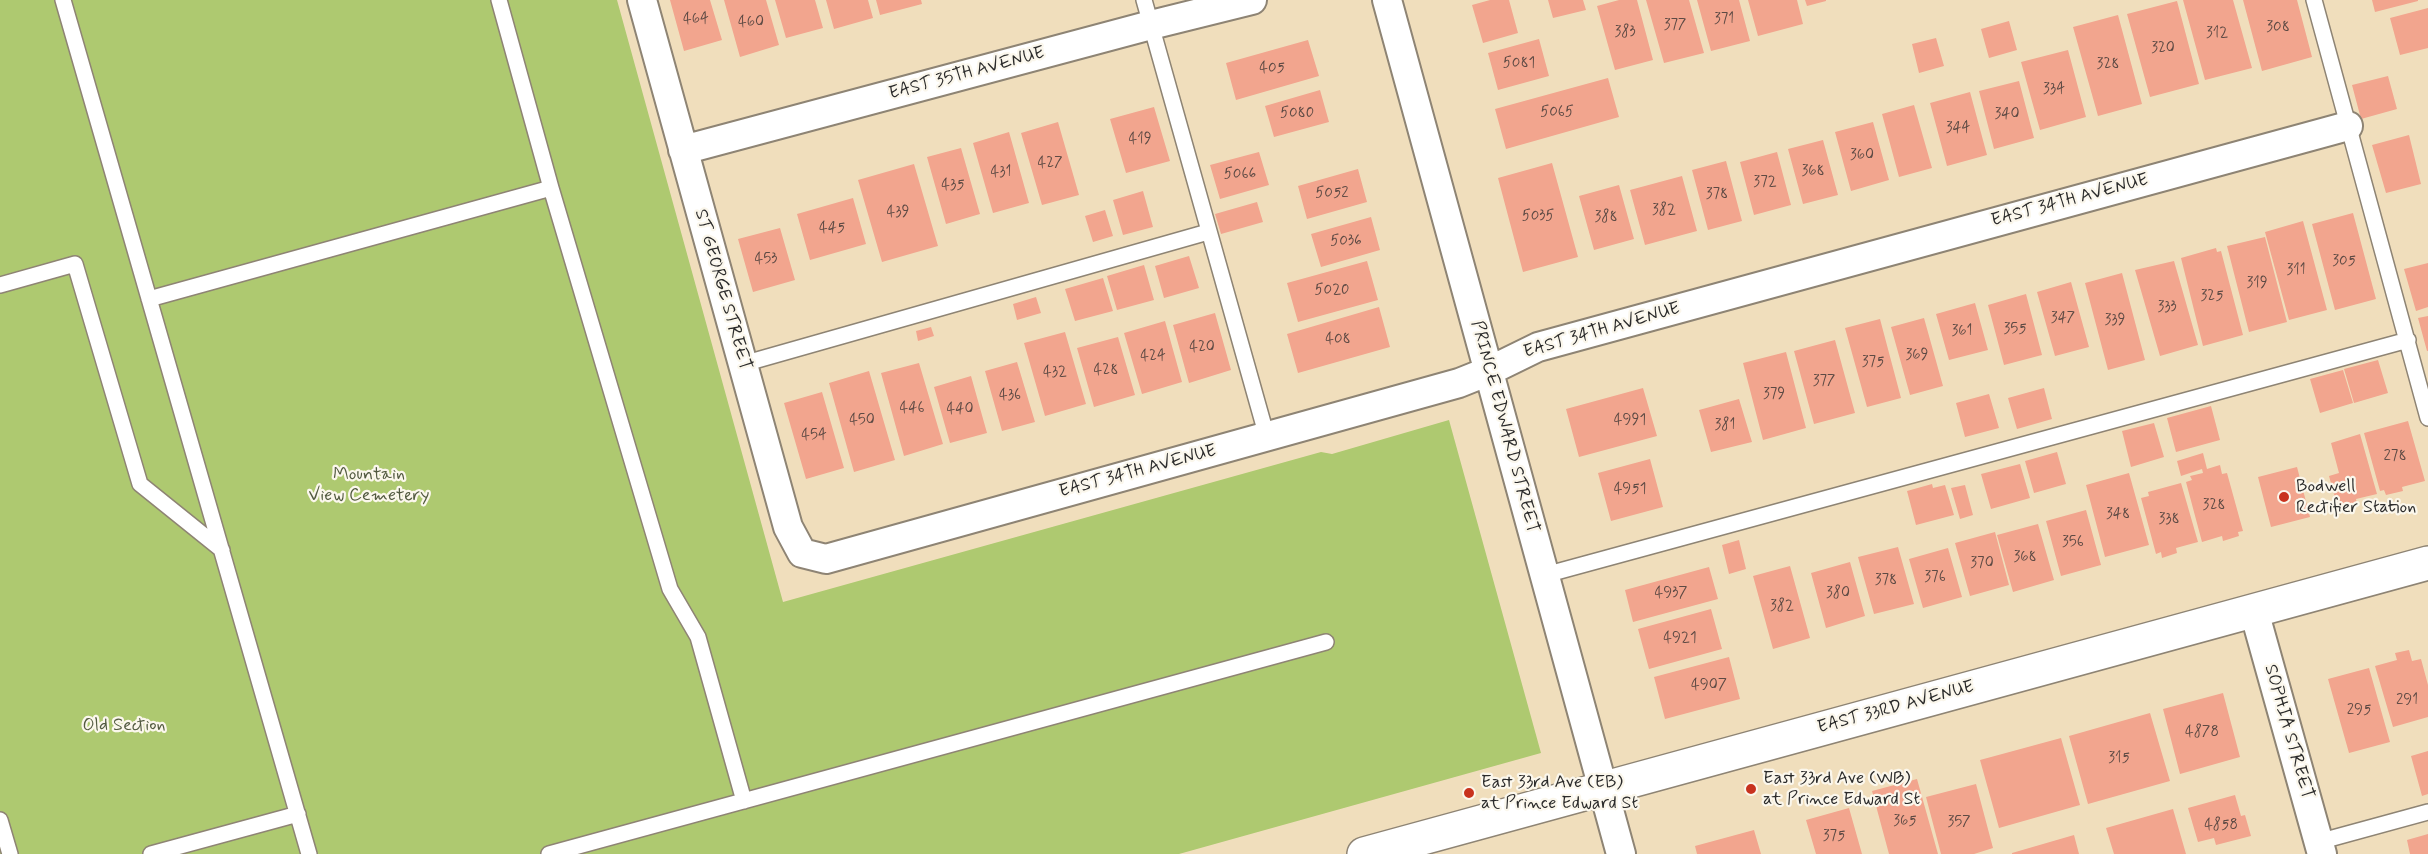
<!DOCTYPE html>
<style>
body{margin:0}
canvas{display:block;background:#f0debc}
</style>
<canvas width="2428" height="854"></canvas>
<script>
const g = document.querySelector('canvas').getContext('2d');
g.lineJoin = 'round';
function fillPath(path, color) { g.fillStyle = color; g.fill(path, 'evenodd'); }
const shape = rows => new Path2D(rows.map(r => 'M' + r).join(''));
function stroke(path, color, width, dash) { g.strokeStyle = color; g.lineWidth = width; g.lineCap = dash ? 'butt' : 'round'; g.setLineDash(dash || []); g.stroke(path); }
function write(font, color, halo, rows, align = 'center') {
  g.font = font + ' Mynerve,sans-serif'; g.lineWidth = 4.5; g.setLineDash([]); g.textBaseline = 'middle'; g.strokeStyle = halo; g.fillStyle = color; for (const [text, x, y, turn = 0] of rows) {
    g.save(); g.translate(x, y); g.rotate((+turn || 0) * Math.PI / 180); g.textAlign = isNaN(turn) ? turn : align; if (halo) g.strokeText(text, 0, 0); g.fillText(text, 0, 0); g.restore();
  }
}
fillPath(shape([
 [0,0,617,0,783,602,1321,452,1332,454,1449,420,1541,753,1179,854,0,854]
]), '#aec970');
fillPath(shape([
 [670,0,710,0,722,40,684,51],
 [724,0,766,0,779,45,740,57],
 [775,0,815,0,823,28,786,38],
 [826,0,868,0,873,18,834,29],
 [876,0,921,0,922,4,880,15],
 [1490,0,1509,0,1518,33,1483,43,1472,5],
 [1548,0,1583,0,1586,10,1553,18],
 [1619,0,1637,0,1653,60,1615,70,1597,6],
 [1646,0,1689,0,1704,53,1664,63],
 [1697,0,1739,0,1750,41,1711,51],
 [1748,0,1797,0,1803,24,1758,36],
 [1805,0,1826,0,1826,1,1807,6],
 [2183,0,2233,0,2252,68,2205,80],
 [2243,0,2297,0,2312,57,2262,71],
 [2372,0,2418,0,2418,1,2375,12],
 [2177,1,2199,84,2150,97,2127,14],
 [2428,8,2428,48,2400,55,2390,18],
 [2118,15,2142,104,2098,116,2073,27],
 [2009,21,2017,50,1989,58,1981,29],
 [1936,38,1944,66,1919,73,1912,44],
 [1539,39,1549,76,1498,90,1488,53],
 [1308,40,1319,76,1236,100,1226,63],
 [2068,50,2086,117,2040,130,2021,62],
 [2388,76,2397,109,2361,119,2352,85],
 [1608,78,1619,117,1506,149,1495,109],
 [2019,81,2034,138,1994,149,1979,91],
 [1320,90,1329,122,1274,137,1265,106],
 [1970,92,1987,155,1947,166,1930,103],
 [1914,105,1932,168,1899,177,1882,114],
 [1154,107,1170,161,1126,173,1110,119],
 [1058,122,1079,195,1042,205,1021,133],
 [1873,122,1889,180,1851,191,1835,132],
 [1009,132,1029,203,993,213,973,143],
 [2409,135,2421,184,2386,193,2372,145],
 [1823,140,1838,195,1803,204,1788,149],
 [961,148,980,214,946,224,927,157],
 [1259,152,1269,185,1220,199,1210,165],
 [1777,152,1791,205,1754,215,1740,162],
 [1726,161,1742,221,1708,230,1692,170],
 [1552,163,1578,257,1523,272,1498,178],
 [914,164,938,246,882,262,858,180],
 [1358,169,1367,202,1307,219,1298,186],
 [1682,176,1697,231,1645,245,1630,190],
 [1619,185,1634,239,1594,250,1579,196],
 [1143,191,1153,227,1123,235,1113,200],
 [853,198,866,244,810,260,797,214],
 [1257,202,1263,222,1221,234,1215,214],
 [1105,210,1113,236,1093,242,1085,216],
 [2353,213,2376,299,2335,310,2312,224],
 [1371,217,1380,250,1321,267,1311,234],
 [2303,221,2327,310,2289,320,2265,232],
 [780,228,795,280,753,292,738,239],
 [2265,237,2287,322,2249,332,2227,246],
 [2216,248,2217,252,2221,251,2243,335,2203,346,2181,258],
 [1189,256,1199,288,1164,298,1155,266],
 [1367,261,1378,300,1298,322,1287,283],
 [2174,261,2198,345,2160,356,2135,270],
 [2428,263,2428,307,2416,311,2404,269],
 [1144,265,1154,300,1117,310,1107,276],
 [2122,273,2145,360,2108,370,2085,283],
 [1103,278,1113,311,1075,321,1065,289],
 [2071,282,2089,347,2055,356,2037,292],
 [2026,294,2042,355,2004,365,1988,305],
 [1036,297,1041,313,1017,320,1013,304],
 [1975,303,1988,350,1949,360,1936,314],
 [1379,307,1390,347,1298,373,1287,334],
 [1215,313,1231,370,1189,383,1173,325],
 [2428,316,2428,351,2427,351,2418,318],
 [1924,318,1943,386,1910,395,1891,327],
 [1880,319,1901,398,1867,407,1845,328],
 [1165,321,1182,382,1142,394,1124,333],
 [931,327,934,336,918,341,916,331],
 [1065,332,1086,404,1045,416,1024,343],
 [1118,337,1135,395,1094,407,1077,348],
 [1835,340,1855,413,1814,424,1794,351],
 [1786,352,1806,428,1763,440,1743,363],
 [2378,360,2388,393,2354,403,2344,369],
 [1017,362,1035,422,1002,431,985,371],
 [919,363,943,444,904,456,881,373],
 [2343,370,2353,403,2320,413,2310,379],
 [869,371,895,460,854,472,829,383],
 [971,376,987,433,950,443,934,387],
 [1643,388,1657,436,1579,457,1566,409],
 [2044,388,2052,419,2017,429,2008,398],
 [822,392,844,468,806,479,784,403],
 [1989,394,1999,428,1965,437,1956,403],
 [1739,399,1752,442,1711,452,1699,410],
 [2211,406,2220,440,2176,452,2167,418],
 [2408,421,2425,481,2402,487,2403,491,2386,495,2384,490,2380,491,2364,433],
 [2154,423,2164,457,2131,467,2122,431],
 [2360,434,2377,494,2356,499,2357,504,2342,508,2341,504,2337,505,2329,476,2339,473,2331,443],
 [2057,452,2066,484,2034,493,2025,461],
 [2203,453,2207,469,2220,465,2222,474,2227,473,2243,531,2238,532,2239,536,2223,541,2222,536,2202,542,2186,482,2192,480,2190,476,2203,473,2202,469,2181,476,2177,461],
 [1650,459,1663,507,1611,521,1598,473],
 [2020,464,2030,498,1991,509,1981,474],
 [2297,467,2310,517,2271,527,2258,477],
 [2129,473,2149,545,2105,557,2086,485],
 [2181,483,2198,542,2176,548,2177,553,2162,558,2161,552,2156,554,2141,498,2149,496,2148,492],
 [1932,484,1933,488,1945,485,1954,515,1916,525,1907,491],
 [1965,485,1973,515,1960,519,1951,488],
 [2086,510,2101,565,2061,576,2046,521],
 [2038,524,2054,580,2013,592,1997,535],
 [1995,532,2009,585,1970,596,1955,543],
 [1739,540,1746,569,1729,574,1722,545],
 [1898,547,1914,604,1874,614,1858,557],
 [1948,548,1962,597,1923,608,1909,559],
 [1850,562,1865,616,1826,628,1811,573],
 [1790,566,1810,638,1773,649,1753,576],
 [1709,567,1718,599,1633,622,1625,590],
 [1711,609,1722,649,1649,669,1638,629],
 [2409,650,2412,661,2421,659,2428,685,2428,717,2393,727,2375,666,2397,660,2395,653],
 [1729,657,1740,699,1665,719,1654,677],
 [2369,668,2390,742,2349,753,2328,679],
 [2223,693,2240,757,2180,774,2163,709],
 [2150,713,2170,781,2088,804,2069,736],
 [2061,738,2080,805,1999,828,1980,760],
 [2428,751,2428,794,2422,796,2411,756],
 [1917,779,1938,854,1889,854,1872,791],
 [1976,784,1993,848,1974,854,1941,854,1926,797],
 [2235,795,2241,816,2245,815,2251,836,2216,845,2214,838,2198,842,2188,808],
 [1849,808,1862,854,1816,854,1806,820],
 [2173,809,2186,854,2114,854,2106,828],
 [1754,830,1761,854,1697,854,1695,846],
 [2428,834,2428,854,2410,854,2407,840],
 [2074,835,2079,854,2012,854,2012,853]
]), '#f2a58e');
const service = shape([
 [63,0,309,854],
 [499,0,551,188,670,589,698,637,744,801],
 [1144,0,1267,437],
 [2314,0,2428,418],
 [0,285,75,264,140,484,222,550],
 [149,299,551,188],
 [743,364,1208,232],
 [1545,575,2408,340],
 [0,820,10,854],
 [2318,842,2428,812],
 [151,854,298,814],
 [549,854,1326,642]
]);
const minor = shape([
 [642,0,788,527,802,553,826,559,1459,383,1489,371,1538,347,2348,126],
 [1387,0,1621,854],
 [683,150,1151,25,1252,0],
 [2254,611,2322,854]
]);
const tertiary = shape([
 [1364,854,2428,563]
]);
stroke(service, '#8e8474', 18);
stroke(minor, '#8e8474', 32);
stroke(tertiary, '#8e8474', 36);
stroke(service, '#fff', 15);
stroke(minor, '#fff', 28);
stroke(tertiary, '#fff', 33);
for (const [x, y, r, color] of [
 [2284,497,6,"#c8321e"],
 [1751,789,6,"#c8321e"],
 [1469,793,6,"#c8321e"]
]) { const dot = new Path2D(); dot.arc(x, y, r, 0, 2 * Math.PI); g.fillStyle = color; g.fill(dot); stroke(dot, '#fbf7ec', 2); }
write('15px', '#5d4a44', null, [
 ["464",696,20],
 ["371",1724,20],
 ["460",751,23],
 ["377",1675,26],
 ["308",2278,28],
 ["383",1625,33],
 ["312",2217,34],
 ["320",2163,49],
 ["5081",1519,64],
 ["328",2108,65],
 ["405",1272,69],
 ["334",2054,90],
 ["5065",1557,113],
 ["5080",1297,114],
 ["340",2007,115],
 ["344",1958,129],
 ["419",1140,140],
 ["360",1862,156],
 ["427",1050,164],
 ["368",1813,172],
 ["431",1001,173],
 ["5066",1240,175],
 ["372",1765,183],
 ["435",953,186],
 ["5052",1332,194],
 ["378",1717,195],
 ["382",1664,211],
 ["439",898,213],
 ["5035",1538,217],
 ["388",1606,218],
 ["445",832,229],
 ["5036",1346,242],
 ["453",766,260],
 ["305",2344,262],
 ["311",2296,271],
 ["319",2257,284],
 ["5020",1332,291],
 ["325",2212,297],
 ["333",2167,308],
 ["347",2063,319],
 ["339",2115,321],
 ["355",2015,330],
 ["361",1962,332],
 ["408",1338,340],
 ["420",1202,348],
 ["369",1917,356],
 ["424",1153,357],
 ["375",1873,363],
 ["428",1106,371],
 ["432",1055,373],
 ["377",1824,382],
 ["379",1774,395],
 ["436",1010,396],
 ["446",912,409],
 ["440",960,410],
 ["450",862,421],
 ["4991",1630,421],
 ["381",1725,426],
 ["454",814,436],
 ["278",2395,457],
 ["4951",1630,490],
 ["328",2214,506],
 ["348",2118,515],
 ["338",2169,520],
 ["356",2073,543],
 ["368",2025,558],
 ["370",1982,564],
 ["376",1935,578],
 ["378",1886,581],
 ["4937",1671,594],
 ["380",1838,594],
 ["382",1782,607],
 ["4921",1680,639],
 ["4907",1709,686],
 ["291",2407,701],
 ["295",2359,711],
 ["4878",2202,733],
 ["315",2119,759],
 ["365",1905,822],
 ["357",1959,823],
 ["4858",2221,826],
 ["375",1834,837]
]);
write('18px', '#2b2b2b', '#fbf7ec', [
 ["EAST 35TH AVENUE",967,74,-15],
 ["EAST 34TH AVENUE",2070,201,-15],
 ["ST GEORGE STREET",722,290,74],
 ["EAST 34TH AVENUE",1602,331,-16],
 ["PRINCE EDWARD STREET",1504,427,75],
 ["EAST 34TH AVENUE",1138,472,-15],
 ["EAST 33RD AVENUE",1896,708,-15],
 ["SOPHIA STREET",2288,732,74]
]);
write('18px', '#525a40', '#fbf7ec', [
 ["Mountain",369,475],
 ["View Cemetery",369,496],
 ["Old Section",124,726]
]);
write('18px', '#2b2b2b', '#fbf7ec', [
 ["Bodwell",2296,487],
 ["Rectifier Station",2296,508],
 ["East 33rd Ave (WB)",1763,779],
 ["at Prince Edward St",1763,800],
 ["East 33rd Ave (EB)",1481,783],
 ["at Prince Edward St",1481,804]
], 'left');
</script>
